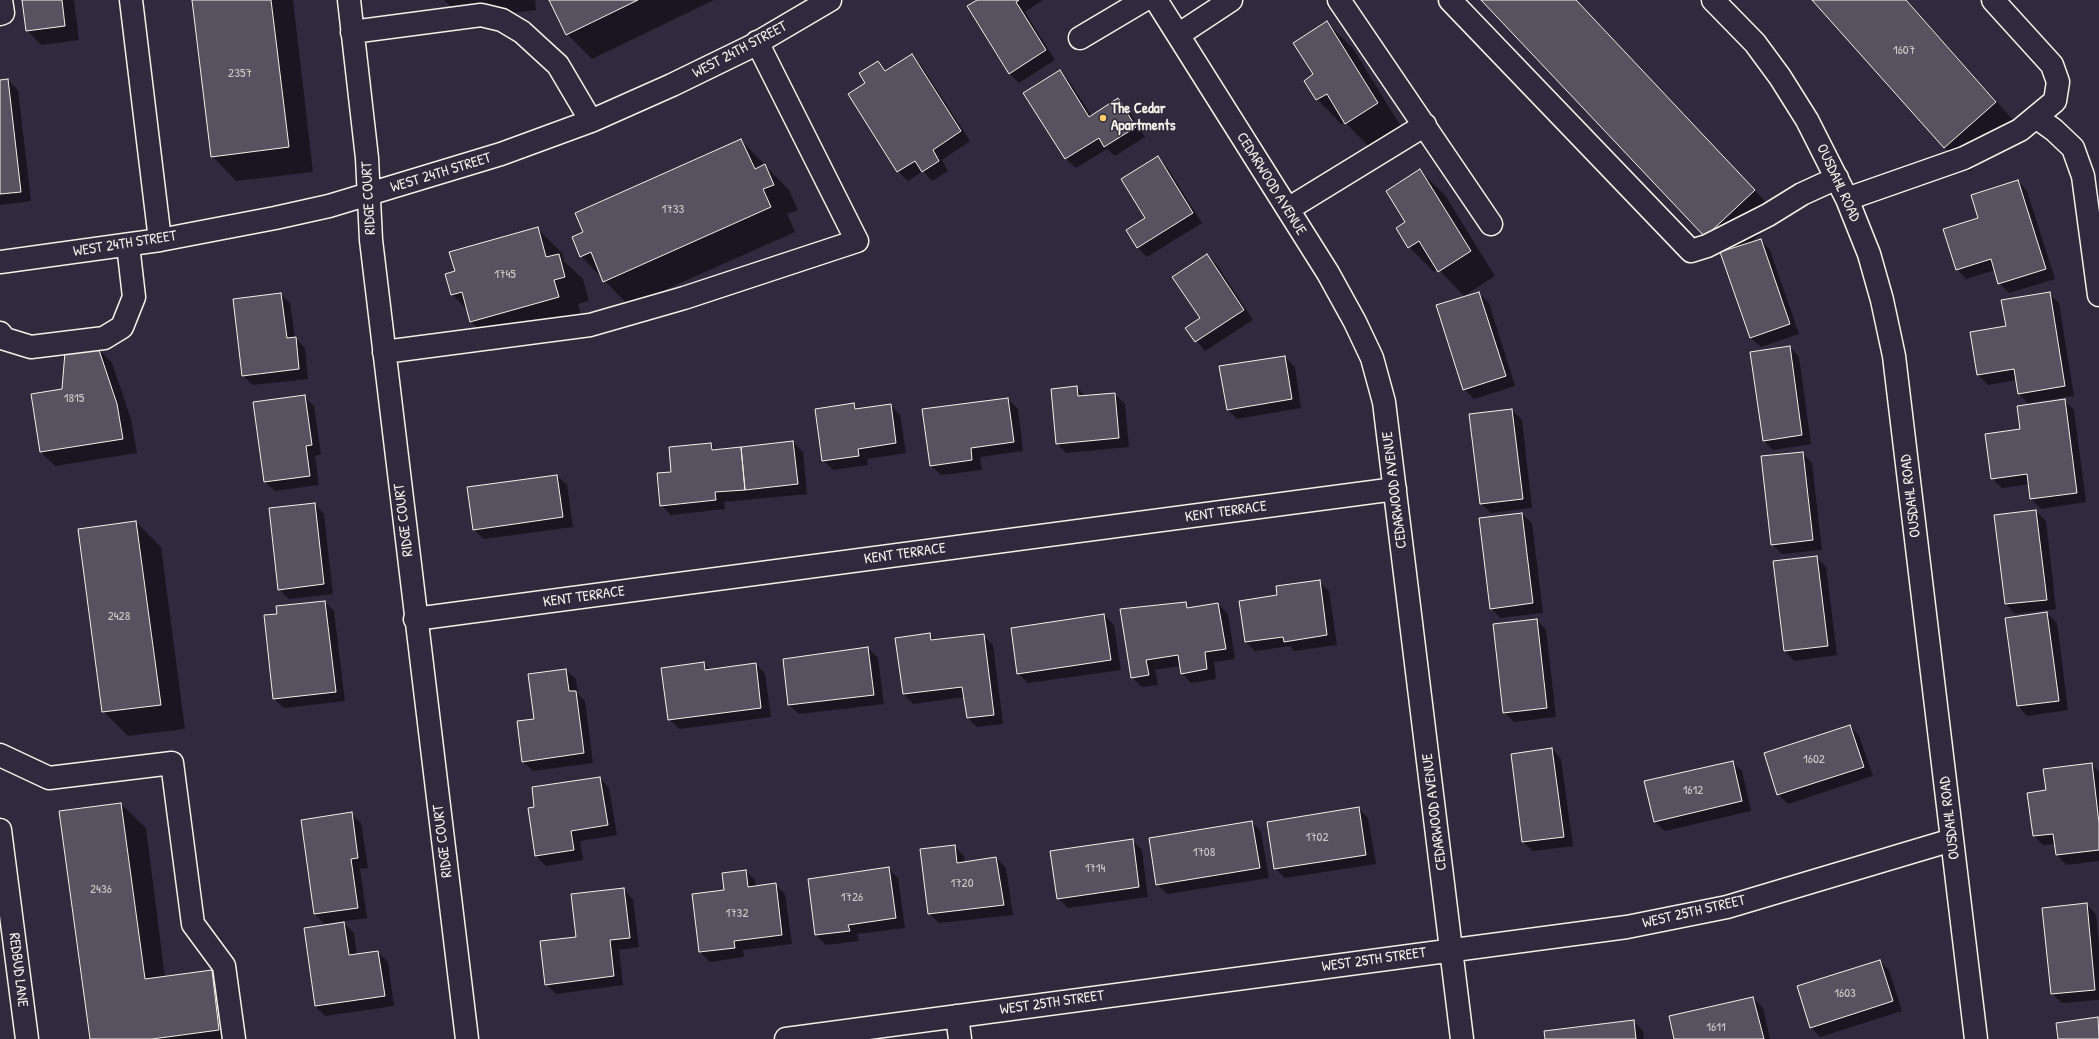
<!DOCTYPE html>
<style>
body{margin:0}
canvas{display:block;background:#2f2a3d}
</style>
<canvas width="2099" height="1039"></canvas>
<script>
const g = document.querySelector('canvas').getContext('2d');
g.lineJoin = 'round';
function fillPath(path, color) { g.fillStyle = color; g.fill(path, 'evenodd'); }
const shape = rows => new Path2D(rows.map(r => 'M' + r).join(''));
function stroke(path, color, width, dash) { g.strokeStyle = color; g.lineWidth = width; g.lineCap = dash ? 'butt' : 'round'; g.setLineDash(dash || []); g.stroke(path); }
function write(font, color, halo, rows, align = 'center') {
  g.font = font + ' "Patrick Hand",sans-serif'; g.lineWidth = 3; g.setLineDash([]); g.textBaseline = 'middle'; g.strokeStyle = halo; g.fillStyle = color; for (const [text, x, y, turn = 0] of rows) {
    g.save(); g.translate(x, y); g.rotate((+turn || 0) * Math.PI / 180); g.textAlign = isNaN(turn) ? turn : align; if (halo) g.strokeText(text, 0, 0); g.fillText(text, 0, 0); g.restore();
  }
}
fillPath(shape([
 [23,0,74,0,79,40,41,45,27,30],
 [193,0,293,0,313,172,236,181,212,156],
 [444,0,535,0,536,10,463,19],
 [551,0,714,0,592,59,567,34],
 [979,0,1043,0,1025,12,1055,60,1019,83,1010,74,969,6],
 [1482,0,1576,0,1779,216,1749,244,1761,240,1770,250,1799,334,1761,347,1751,338,1722,253],
 [1814,0,1907,0,2020,128,1969,172,1945,148],
 [1327,23,1352,47,1402,128,1370,148,1345,122,1341,124,1317,99,1314,75],
 [912,55,921,65,970,141,942,160,948,171,932,181,923,171,908,181,898,171,878,62,887,71],
 [1060,72,1069,81,1092,116,1118,100,1128,109,1145,137,1115,156,1107,149,1076,168,1066,159,1025,94],
 [8,80,18,90,31,201,0,205,0,81],
 [741,140,789,190,798,210,787,214,795,232,629,306,581,256],
 [1158,157,1167,167,1202,223,1147,257,1138,248,1146,218],
 [1420,171,1445,195,1495,276,1464,296,1438,269,1434,272,1409,247,1397,228,1407,223],
 [2018,181,2027,191,2055,279,2009,293,1999,283,1995,270,1966,279,1957,269,1980,219],
 [537,228,562,253,564,261,583,279,589,301,578,304,583,322,496,346,471,322,468,311,452,294,456,272],
 [1207,255,1217,265,1253,320,1205,351,1186,328,1201,318],
 [1479,293,1489,303,1515,386,1474,399,1464,389],
 [281,294,290,303,295,338,305,348,308,379,253,385,243,376],
 [2049,294,2059,303,2074,396,2029,403,2030,405,2018,393,2016,380,1988,385,1978,375,2007,327],
 [1790,347,1799,357,1811,444,1773,450,1763,440],
 [98,348,112,363,131,419,137,453,55,466,41,452,63,390],
 [1285,357,1295,367,1301,408,1237,419,1227,409],
 [1077,387,1086,397,1115,394,1125,404,1129,447,1066,453,1057,443],
 [305,397,314,406,321,454,315,456,319,485,275,491,265,482],
 [1008,399,1018,409,1023,451,980,457,982,470,941,475,931,465],
 [2064,400,2074,410,2086,502,2041,509,2031,499,2030,484,2002,488,1992,478],
 [854,404,859,410,891,405,900,415,906,453,867,459,868,465,833,470,823,460],
 [1512,410,1522,420,1532,508,1491,513,1481,504],
 [793,442,803,452,807,494,724,502,725,509,671,515,661,505,673,473,711,444,717,450],
 [1802,453,1812,463,1822,550,1782,554,1772,544],
 [557,476,567,485,573,527,484,539,474,530],
 [315,504,324,514,333,594,289,599,279,589],
 [2036,511,2046,521,2056,609,2015,614,2006,604],
 [1522,514,1532,523,1543,613,1500,618,1491,608],
 [136,522,161,547,185,729,128,736,103,711],
 [1816,557,1826,567,1837,655,1794,661,1785,651],
 [1319,582,1329,591,1337,645,1294,651,1290,646,1255,651,1246,642,1278,596],
 [325,602,334,611,345,701,284,708,274,699,278,615],
 [1185,603,1191,609,1218,604,1228,614,1235,659,1214,662,1216,679,1191,683,1182,673,1180,666,1155,670,1158,685,1142,687,1132,677,1121,610],
 [2047,613,2057,623,2068,710,2027,716,2018,706,2006,618],
 [1104,615,1114,625,1121,670,1028,683,1018,673],
 [1537,620,1546,630,1556,717,1514,722,1504,712],
 [930,634,936,641,983,635,993,645,1003,724,977,727,968,718,965,697,913,704,904,694,896,638],
 [868,648,878,658,884,704,799,714,789,705],
 [703,663,710,670,756,664,765,674,771,717,679,729,669,719],
 [566,670,576,679,578,694,585,701,593,763,533,771,523,761,535,720,529,675],
 [1850,726,1859,736,1873,776,1788,804,1778,794],
 [1552,749,1561,759,1573,846,1533,851,1523,842],
 [1732,762,1742,771,1751,811,1665,831,1655,822],
 [2091,764,2099,772,2099,861,2066,865,2057,855,2055,844,2043,845,2034,836,2048,791],
 [600,778,609,788,617,835,580,841,583,860,546,866,536,856,529,809,536,808],
 [121,804,146,828,165,977,211,971,236,996,242,1039,91,1039],
 [1358,808,1368,818,1376,864,1285,878,1275,868],
 [351,813,361,823,368,868,360,869,367,918,324,924,315,914,302,820],
 [1252,822,1261,832,1269,878,1167,894,1157,884],
 [1132,840,1142,850,1148,897,1068,908,1058,898],
 [954,846,964,856,965,863,996,858,1006,868,1013,915,939,923,929,913],
 [889,869,898,878,905,928,857,934,859,941,826,945,816,935,809,879],
 [745,871,755,880,756,887,775,884,785,894,792,944,743,950,744,957,710,962,700,952,693,895,726,891],
 [623,889,633,899,639,947,619,950,623,985,556,994,546,984,577,938],
 [2086,904,2096,914,2099,944,2099,1000,2062,1003,2052,994],
 [344,923,354,933,357,955,378,952,388,962,394,1006,325,1016,315,1006],
 [1880,961,1889,970,1902,1011,1820,1037,1811,1027],
 [1753,998,1763,1008,1770,1039,1675,1039],
 [2098,1018,2099,1039,2059,1039],
 [1633,1021,1643,1031,1644,1039,1546,1039]
]), '#0007');
const building = shape([
 [22,0,62,0,65,26,26,31,22,0],
 [192,0,271,0,289,147,211,157,192,0],
 [549,0,638,0,566,35,549,0],
 [977,0,1019,0,1016,2,1046,50,1009,74,967,6,977,0],
 [1481,0,1576,0,1755,190,1705,237,1481,0],
 [1812,0,1906,0,1996,102,1944,148,1812,0],
 [1327,21,1378,103,1345,124,1327,94,1316,100,1304,81,1313,74,1293,43,1327,21],
 [912,54,961,131,933,150,939,161,922,172,915,161,897,172,848,94,865,83,859,73,878,61,885,71,912,54],
 [1060,70,1089,117,1118,98,1136,127,1104,147,1099,138,1065,159,1023,93,1060,70],
 [8,79,21,192,0,194,0,80,8,79],
 [741,139,755,169,765,164,774,185,763,189,771,207,603,282,591,252,580,257,572,237,583,232,575,213,741,139],
 [1158,156,1193,213,1137,248,1126,230,1145,218,1121,179,1158,156],
 [1420,169,1471,251,1438,272,1419,241,1408,248,1396,228,1405,222,1386,191,1420,169],
 [2018,180,2046,269,1998,284,1991,259,1956,270,1943,229,1978,218,1971,195,2018,180],
 [538,227,546,257,559,254,565,277,554,280,559,297,470,322,462,292,451,295,445,274,455,271,449,252,538,227],
 [1761,239,1790,324,1750,338,1720,252,1761,239],
 [1207,254,1244,310,1195,342,1185,328,1200,318,1172,277,1207,254],
 [1479,292,1506,376,1463,390,1436,305,1479,292],
 [2050,292,2065,386,2018,394,2014,369,1977,375,1970,332,2006,326,2001,300,2050,292],
 [281,293,287,338,296,337,299,369,242,376,233,299,281,293],
 [1790,346,1802,435,1763,441,1750,352,1790,346],
 [98,347,117,404,123,439,40,452,31,394,62,389,65,352,98,347],
 [1285,356,1292,399,1227,410,1219,366,1285,356],
 [1077,386,1078,396,1115,393,1119,438,1056,444,1051,389,1077,386],
 [305,395,312,445,306,446,310,476,264,482,253,402,305,395],
 [1008,398,1014,442,971,448,972,460,930,466,922,409,1008,398],
 [2065,399,2077,493,2030,499,2027,474,1991,479,1985,434,2020,429,2017,406,2065,399],
 [854,403,855,409,891,404,896,443,858,449,859,456,822,461,815,409,854,403],
 [1512,409,1523,499,1480,504,1469,414,1512,409],
 [793,441,798,484,745,490,741,447,793,441],
 [711,443,712,450,741,447,745,490,715,492,716,500,660,506,657,473,671,472,669,447,711,443],
 [1803,452,1813,540,1771,545,1761,456,1803,452],
 [557,475,563,517,473,530,467,487,557,475],
 [315,503,324,584,278,590,269,508,315,503],
 [2036,510,2047,600,2005,604,1994,515,2036,510],
 [1522,513,1533,603,1490,609,1479,518,1522,513],
 [136,521,161,705,102,712,78,529,136,521],
 [1817,556,1828,646,1784,651,1773,561,1817,556],
 [1320,580,1327,635,1284,642,1283,637,1245,642,1239,601,1277,595,1276,586,1320,580],
 [325,601,336,692,273,699,264,615,277,614,276,606,325,601],
 [1186,602,1187,608,1218,603,1226,649,1205,652,1207,669,1181,674,1178,655,1146,660,1149,675,1131,678,1120,609,1186,602],
 [2047,612,2059,701,2017,706,2005,618,2047,612],
 [1104,614,1111,660,1017,674,1011,628,1104,614],
 [1537,619,1547,708,1503,713,1493,624,1537,619],
 [930,633,931,640,984,634,994,715,967,718,962,687,903,694,895,638,930,633],
 [868,647,874,695,788,705,783,659,868,647],
 [704,662,705,670,756,663,761,708,668,720,661,668,704,662],
 [566,669,569,691,576,691,584,753,522,762,517,721,534,719,528,674,566,669],
 [1850,725,1864,767,1777,795,1764,753,1850,725],
 [1552,748,1564,837,1522,842,1511,754,1552,748],
 [1733,761,1742,801,1654,822,1644,781,1733,761],
 [2092,763,2099,823,2099,850,2056,855,2053,834,2033,836,2027,793,2046,790,2043,769,2092,763],
 [600,777,608,825,571,831,574,850,535,856,528,808,534,807,532,787,600,777],
 [121,803,145,979,212,970,219,1030,152,1039,90,1039,59,811,121,803],
 [1359,807,1366,855,1274,869,1267,822,1359,807],
 [352,812,358,858,351,859,358,908,314,914,301,820,352,812],
 [1252,821,1260,868,1156,885,1149,838,1252,821],
 [1133,839,1139,887,1057,899,1050,851,1133,839],
 [955,845,957,863,996,857,1004,905,928,914,920,849,955,845],
 [889,867,896,918,848,925,850,931,815,935,808,879,889,867],
 [746,870,748,887,776,883,782,935,734,941,735,948,699,952,692,894,724,890,722,873,746,870],
 [624,888,630,938,610,940,614,976,545,985,540,941,576,937,571,894,624,888],
 [2087,903,2095,990,2051,994,2042,908,2087,903],
 [344,922,349,955,378,951,385,996,315,1006,304,928,344,922],
 [1880,960,1893,1001,1810,1028,1797,986,1880,960],
 [1753,997,1764,1039,1674,1039,1669,1016,1753,997],
 [2098,1017,2099,1039,2058,1039,2056,1023,2098,1017],
 [1634,1020,1636,1039,1545,1039,1544,1031,1634,1020]
]);
fillPath(building, '#56525f');
stroke(building, '#f4f1e8', 1);
const minor = shape([
 [131,0,160,240],
 [349,0,367,158,371,240,467,1039],
 [1156,0,1328,273,1355,322,1372,358,1384,402,1462,1039],
 [1339,0,1491,224],
 [1450,0,1691,251,1707,246,1768,215,1802,194,1837,178],
 [1713,0,1755,43,1780,77,1807,120,1847,199,1869,254,1882,300,1894,356,1976,1039],
 [0,14,3,13,1,0],
 [352,32,481,15,502,20,522,32,558,65,591,121],
 [1178,35,1231,0],
 [1080,38,1144,0],
 [2036,117,2054,130,2073,148,2083,176,2099,295],
 [1847,199,1964,158,2020,130,2055,101,2058,82,2052,65,1993,0],
 [1288,209,1425,125],
 [0,262,160,240,275,218,329,206,501,154,591,121,672,85,750,47,830,0],
 [0,333,5,339,31,347,104,338,122,327,134,297,128,245],
 [384,352,590,325,684,298,857,241,757,42],
 [415,619,1395,489],
 [0,755,49,778,172,763,193,924,224,966,234,1039],
 [0,830,27,1039],
 [957,1016,960,1039],
 [786,1039,1627,927,1727,907,1952,840]
]);
stroke(minor, '#f4f1e8', 25);
stroke(minor, '#2f2a3d', 22);
for (const [x, y, r, color] of [
 [1103,118,4,"#ffd166"]
]) { const dot = new Path2D(); dot.arc(x, y, r, 0, 2 * Math.PI); g.fillStyle = color; g.fill(dot); stroke(dot, '#2f2a3d', 1.5); }
write('13px', '#ccc9c6', null, [
 ["1607",1904,51],
 ["2357",240,74],
 ["1733",673,210],
 ["1745",505,275],
 ["1815",74,399],
 ["2428",119,617],
 ["1602",1814,760],
 ["1612",1693,791],
 ["1702",1317,838],
 ["1708",1204,853],
 ["1714",1095,869],
 ["1720",962,884],
 ["2436",101,890],
 ["1726",852,898],
 ["1732",737,914],
 ["1603",1845,994],
 ["1611",1716,1028]
]);
write('15px', '#f4f1e8', '#2f2a3d', [
 ["WEST 24TH STREET",740,50,-28],
 ["WEST 24TH STREET",441,173,-17],
 ["OUSDAHL ROAD",1838,183,65],
 ["CEDARWOOD AVENUE",1271,184,58],
 ["RIDGE COURT",369,198,-93],
 ["WEST 24TH STREET",125,244,-9],
 ["CEDARWOOD AVENUE",1395,490,-97],
 ["OUSDAHL ROAD",1911,496,-97],
 ["KENT TERRACE",1226,512,-8],
 ["RIDGE COURT",404,520,-97],
 ["KENT TERRACE",905,554,-8],
 ["KENT TERRACE",584,597,-8],
 ["CEDARWOOD AVENUE",1435,812,-97],
 ["OUSDAHL ROAD",1950,818,-97],
 ["RIDGE COURT",443,841,-97],
 ["WEST 25TH STREET",1694,912,-13],
 ["WEST 25TH STREET",1374,960,-8],
 ["REDBUD LANE",18,970,83],
 ["WEST 25TH STREET",1052,1003,-8]
]);
write('bold 15px', '#f4f1e8', '#2f2a3d', [
 ["The Cedar",1111,109],
 ["Apartments",1111,126]
], 'left');
</script>
